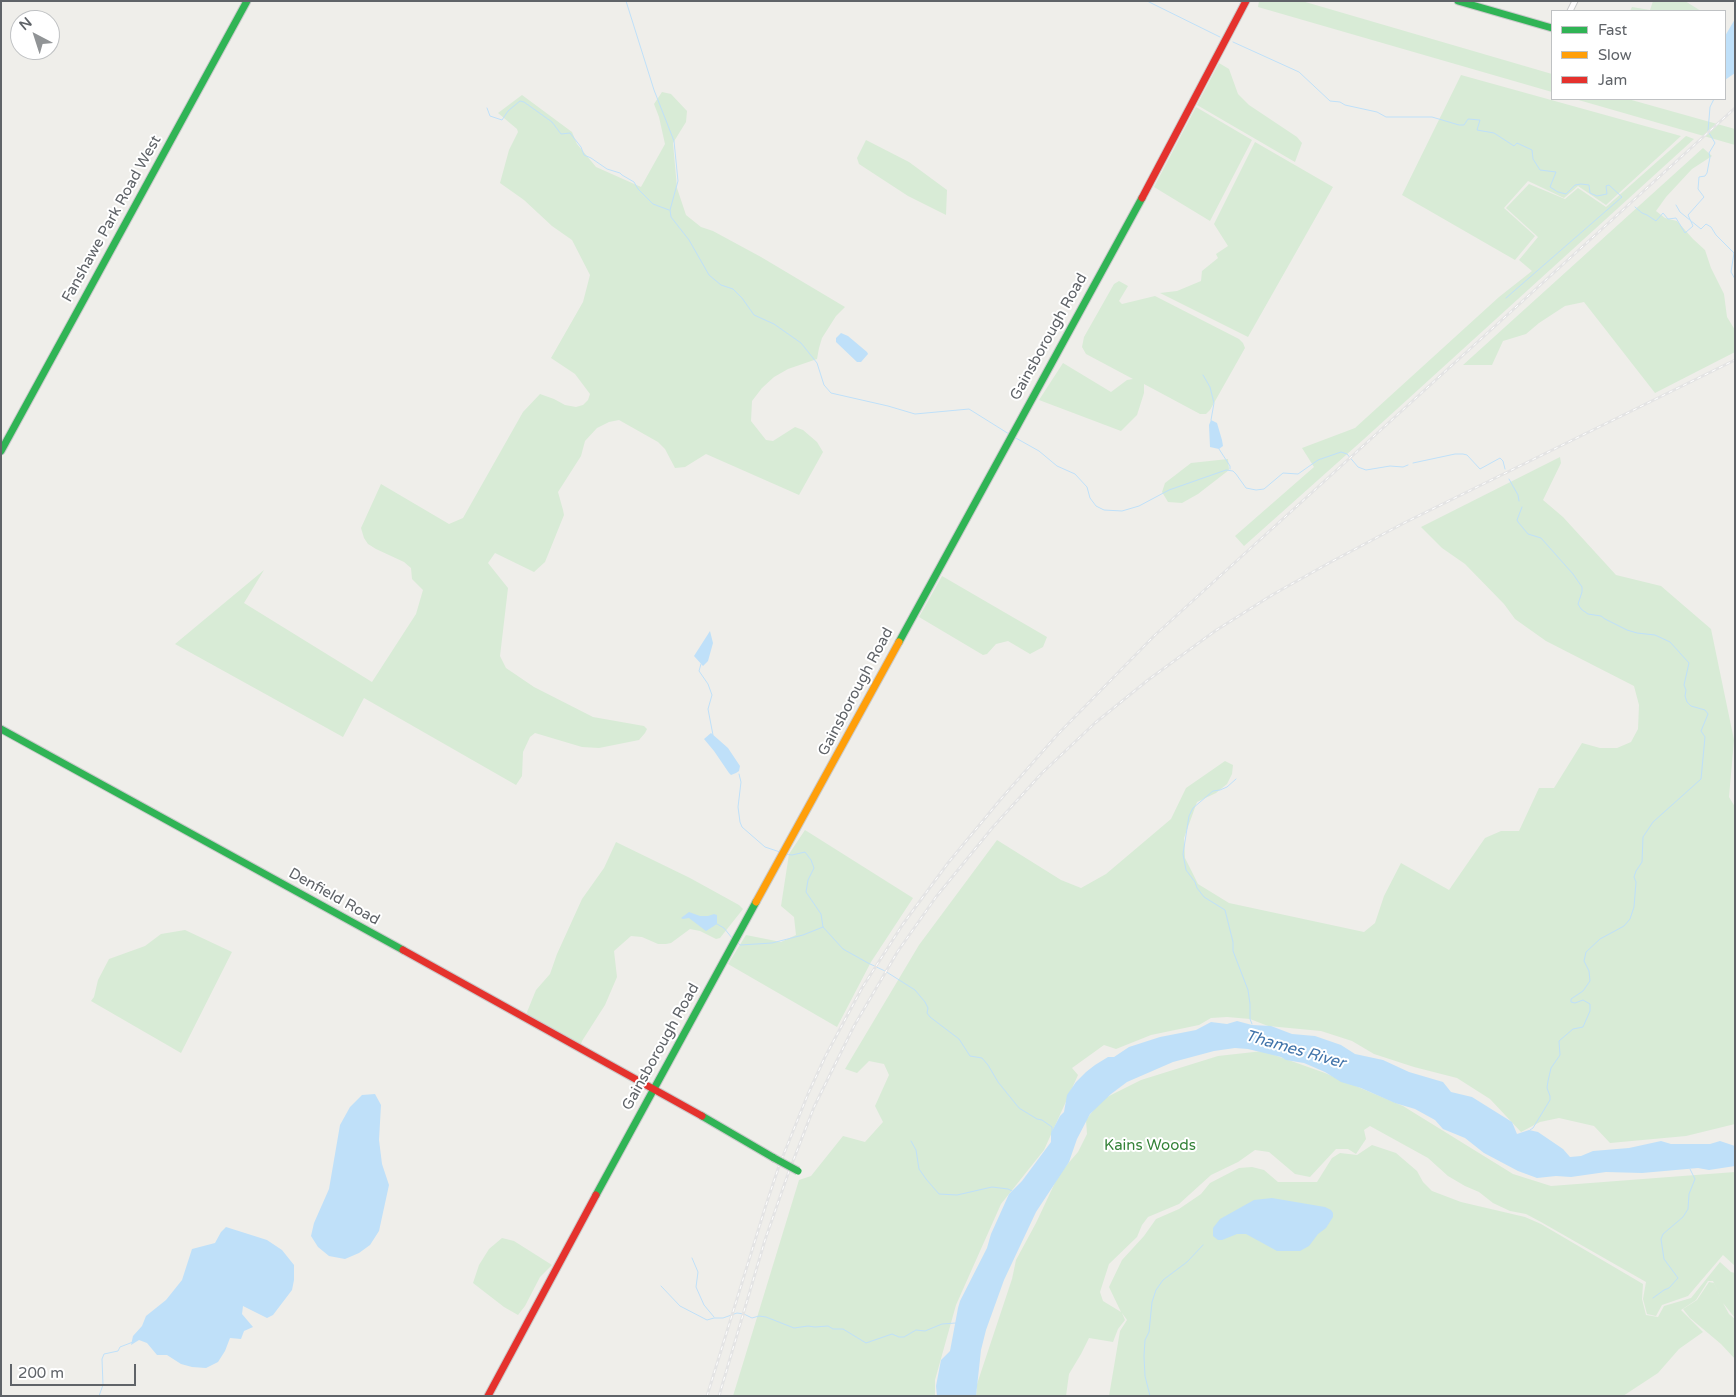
<!DOCTYPE html>
<style>
body{margin:0}
#map{position:relative;width:1736px;height:1397px;overflow:hidden;background:#efeeea;font-family:"Varela Round",sans-serif}
canvas{display:block}
.frame{position:absolute;inset:0;border:2px solid #5f6368;pointer-events:none}
.legend{position:absolute;left:1551px;top:10px;width:175px;height:90px;box-sizing:border-box;background:#fff;border:1px solid #bfc1c3;margin:0;padding:6px 9px;list-style:none;font-size:15px;color:#5f6368}
.legend li{display:flex;align-items:center;gap:10px;height:25px}
.legend b{width:25px;border:1px solid #bfc1c3}
.north{position:absolute;left:10px;top:10px;width:50px;height:50px;box-sizing:border-box;background:#fff;border:1px solid #bfc1c3;border-radius:50%;rotate:320deg;font-size:14px;font-weight:700;line-height:20px;text-align:center;color:#5f6368}
.north::after{content:'';display:block;margin:auto;width:18px;height:22px;background:#919496;clip-path:polygon(50% 0,100% 100%,50% 72%,0 100%)}
.scale{position:absolute;left:10px;top:1364px;width:126px;height:22px;box-sizing:border-box;border:2px solid #5f6368;border-top:0;padding-left:6px;font-size:15px;line-height:18px;white-space:nowrap;color:#5f6368;-webkit-text-stroke:4px #fff;paint-order:stroke}
</style>
<div id="map">
<canvas width="1736" height="1397"></canvas>
<div class="frame"></div>
<ul class="legend">
<li><b style="height:6px;background:#30b455"></b>Fast</li>
<li><b style="height:6px;background:#ff9f0a"></b>Slow</li>
<li><b style="height:6px;background:#e5322d"></b>Jam</li>
</ul>
<div class="north">N</div>
<div class="scale">200 m</div>
</div>
<script>
const g = document.querySelector('canvas').getContext('2d');
g.lineJoin = 'round';
function fillPath(path, color) { g.fillStyle = color; g.fill(path, 'evenodd'); }
const shape = rows => new Path2D(rows.map(r => 'M' + r).join(''));
function stroke(path, color, width, dash) { g.strokeStyle = color; g.lineWidth = width; g.lineCap = dash ? 'butt' : 'round'; g.setLineDash(dash || []); g.stroke(path); }
function write(font, color, halo, rows, align = 'center') {
  g.font = font + ' "Varela Round",sans-serif'; g.lineWidth = 4; g.setLineDash([]); g.textBaseline = 'middle'; g.strokeStyle = halo; g.fillStyle = color; for (const [text, x, y, turn = 0] of rows) {
    g.save(); g.translate(x, y); g.rotate((+turn || 0) * Math.PI / 180); g.textAlign = isNaN(turn) ? turn : align; if (halo) g.strokeText(text, 0, 0); g.fillText(text, 0, 0); g.restore();
  }
}
fillPath(shape([
 [1259,1,1302,1,1552,74,1552,92,1258,7],
 [1653,1,1685,1,1701,11,1630,11,1632,7,1650,10],
 [1219,63,1229,69,1238,94,1249,105,1297,137,1302,143,1295,162,1197,105],
 [1461,75,1681,136,1606,205,1578,186,1564,198,1528,181,1504,208,1535,236,1515,260,1402,195],
 [662,92,671,94,687,111,686,122,673,143,677,188,686,215,701,227,713,231,761,257,845,307,836,316,822,338,819,348,817,359,788,369,774,377,762,388,752,401,751,421,766,440,773,441,795,427,803,430,817,442,823,452,799,495,706,454,685,467,675,468,665,449,658,442,619,420,609,422,597,428,585,441,581,456,558,492,563,510,564,515,545,562,534,572,495,553,488,563,508,588,500,656,506,668,534,687,593,717,644,726,647,729,645,733,639,740,599,748,582,747,535,733,530,737,523,752,522,776,516,785,364,698,343,737,175,644,264,570,244,603,372,682,416,614,423,590,412,579,411,568,404,562,376,549,368,544,364,538,361,528,381,484,449,524,463,518,523,412,540,394,554,399,565,405,576,407,583,405,588,400,590,394,575,374,551,358,583,302,590,275,572,240,552,226,524,200,500,183,509,150,518,132,517,129,498,113,522,95,572,132,577,144,596,167,641,187,665,144,659,117,654,104],
 [1575,99,1628,99,1735,129,1735,145],
 [1196,107,1252,140,1210,221,1154,187],
 [1686,136,1694,139,1364,439,1244,546,1235,536,1314,467,1302,448,1355,428,1499,297,1532,271,1519,260,1538,237,1506,208,1529,184,1565,199,1578,188,1606,207],
 [866,140,909,162,947,190,946,215,908,196,859,164,857,158],
 [1255,142,1333,187,1248,337,1160,293,1177,291,1201,281,1202,271,1218,258,1216,254,1228,246,1214,224],
 [1703,148,1712,156,1692,169,1666,197,1656,211,1665,218,1677,221,1693,239,1705,250,1711,268,1724,294,1727,317,1735,330,1735,352,1655,393,1584,302,1565,306,1539,323,1526,334,1503,341,1492,365,1463,365],
 [1119,281,1128,286,1119,301,1122,304,1155,296,1239,339,1243,343,1245,348,1210,410,1206,414,1200,414,1144,384,1144,393,1137,415,1121,431,1039,400,1063,363,1111,392,1127,380,1133,379,1086,354,1082,347,1084,337,1114,284],
 [1560,457,1561,463,1543,500,1563,517,1616,575,1661,586,1711,629,1734,740,1729,797,1735,807,1735,1124,1686,1136,1610,1143,1594,1126,1559,1118,1540,1122,1521,1132,1490,1099,1457,1078,1414,1067,1374,1054,1352,1041,1321,1031,1268,1026,1250,1019,1227,1017,1211,1018,1199,1025,1151,1035,1116,1049,1104,1045,1072,1068,1078,1075,1044,1150,1001,1204,956,1305,935,1380,935,1396,733,1396,799,1180,811,1176,843,1136,865,1142,883,1122,875,1106,889,1075,884,1064,869,1061,857,1073,845,1069,919,945,997,840,1061,880,1081,888,1106,874,1171,819,1186,788,1225,761,1233,765,1232,774,1227,784,1216,793,1197,802,1184,838,1185,858,1198,884,1229,903,1364,932,1375,923,1384,896,1401,863,1449,890,1485,838,1501,831,1519,831,1539,788,1554,788,1582,743,1600,748,1617,748,1631,742,1638,729,1639,705,1634,686,1546,641,1515,619,1504,604,1465,564,1442,548,1421,527],
 [1228,459,1229,470,1198,494,1182,503,1168,502,1162,492,1165,483,1191,463],
 [942,576,1047,637,1043,647,1030,654,1008,641,996,644,987,654,983,655,919,617],
 [805,830,913,898,871,962,837,1027,728,964,746,935,781,942,796,935,794,917,781,906,789,854],
 [616,842,690,878,739,905,743,909,720,938,716,939,700,931,690,929,671,943,666,944,658,944,642,937,631,936,614,951,617,977,605,1005,582,1041,580,1048,528,1016,527,1012,536,990,550,974,557,954,582,899,604,868],
 [185,930,232,952,181,1053,91,1001,94,997,98,980,109,959,145,946,161,934],
 [1263,1051,1325,1073,1403,1106,1513,1174,1551,1186,1735,1172,1735,1266,1723,1255,1688,1296,1662,1305,1656,1316,1647,1314,1643,1299,1646,1282,1541,1222,1526,1214,1510,1211,1493,1203,1479,1192,1465,1186,1448,1176,1428,1158,1370,1126,1364,1130,1366,1139,1356,1154,1348,1149,1336,1149,1310,1177,1295,1174,1269,1152,1255,1150,1238,1162,1211,1175,1179,1204,1148,1217,1142,1225,1137,1237,1109,1264,1100,1292,1103,1301,1121,1312,1109,1287,1122,1260,1144,1236,1156,1219,1179,1209,1201,1194,1210,1183,1239,1168,1252,1167,1264,1170,1278,1182,1317,1182,1332,1158,1340,1153,1357,1155,1372,1145,1396,1153,1417,1171,1423,1182,1432,1191,1461,1202,1525,1217,1541,1224,1643,1284,1642,1299,1646,1315,1658,1317,1664,1306,1691,1298,1720,1262,1731,1272,1735,1273,1735,1318,1723,1303,1729,1314,1735,1319,1735,1359,1721,1344,1690,1318,1683,1309,1697,1300,1709,1282,1714,1283,1722,1301,1713,1281,1708,1281,1696,1300,1681,1310,1703,1332,1679,1349,1658,1373,1623,1396,1109,1396,1120,1331,1127,1320,1122,1313,1125,1320,1118,1329,1113,1342,1089,1338,1081,1354,1069,1374,1066,1396,976,1396,977,1384,1012,1279,1016,1260,1036,1223,1059,1174,1078,1152,1087,1134,1086,1120,1101,1100,1141,1080,1218,1056],
 [502,1238,514,1241,552,1265,540,1277,525,1306,518,1315,504,1307,473,1283,479,1265,489,1249]
]), '#d8ebd6');
fillPath(shape([
 [1735,19,1735,73,1725,80,1725,36],
 [841,333,848,336,867,352,868,354,861,362,857,362,836,342,836,338],
 [1211,420,1217,423,1222,440,1223,446,1219,449,1210,447,1209,425],
 [710,631,713,643,708,661,703,666,694,656],
 [711,733,728,748,740,766,739,771,736,773,731,775,729,773,714,751,704,739],
 [689,912,700,916,708,916,714,914,717,915,717,924,706,931,689,918,683,919,681,918],
 [1237,1021,1252,1025,1271,1026,1292,1034,1315,1036,1341,1045,1355,1054,1383,1060,1409,1072,1443,1082,1451,1092,1472,1097,1512,1122,1517,1134,1529,1130,1538,1132,1563,1149,1570,1157,1581,1156,1593,1151,1629,1148,1661,1141,1671,1144,1710,1144,1720,1141,1735,1146,1735,1166,1709,1170,1698,1168,1642,1173,1606,1172,1571,1177,1556,1176,1537,1178,1518,1171,1484,1153,1465,1138,1443,1129,1435,1120,1415,1109,1395,1103,1361,1088,1341,1082,1325,1072,1304,1063,1286,1060,1281,1057,1248,1049,1235,1048,1214,1051,1173,1062,1127,1082,1111,1094,1090,1114,1077,1139,1069,1162,1036,1212,1004,1280,986,1330,981,1350,976,1396,937,1396,936,1386,941,1360,950,1351,958,1308,960,1301,987,1248,991,1234,1009,1194,1022,1181,1051,1142,1051,1133,1060,1116,1064,1112,1067,1095,1076,1082,1086,1072,1095,1065,1108,1057,1114,1057,1129,1047,1160,1037,1196,1030,1211,1022,1227,1024],
 [375,1094,381,1105,379,1140,382,1164,389,1185,379,1231,370,1245,359,1253,345,1259,329,1256,318,1247,311,1236,314,1223,329,1189,340,1125,350,1107,362,1095],
 [1272,1198,1325,1207,1331,1210,1333,1213,1333,1217,1326,1228,1318,1234,1309,1246,1300,1251,1277,1251,1246,1234,1237,1234,1222,1240,1218,1240,1213,1236,1213,1228,1220,1219,1254,1200],
 [226,1227,267,1240,282,1250,294,1265,294,1280,292,1290,273,1315,267,1318,243,1306,242,1314,253,1327,244,1331,241,1339,230,1338,225,1351,218,1362,206,1368,192,1367,181,1364,167,1355,157,1355,147,1343,139,1340,131,1345,133,1336,142,1326,146,1316,166,1300,182,1280,192,1249,215,1243,221,1232]
]), '#bfe0f9');
stroke(shape([
 [626,1,654,90,674,141,678,181,670,210,671,217,689,240,709,275,721,285,733,289,742,298,754,315,774,324,801,343,817,363,824,385,831,393,888,406,915,414,969,409,1009,434],
 [1147,1,1220,37],
 [1233,42,1299,72,1330,101,1340,102,1345,105,1377,112,1386,117,1432,117,1459,125,1464,125,1468,119,1480,120,1477,130,1494,133,1514,146,1517,143,1532,150,1533,159,1540,170,1556,172,1550,187,1558,192,1566,194,1575,185,1581,184,1589,185,1590,193,1597,196,1607,194,1606,186,1609,185,1622,197,1506,298],
 [487,108,490,116,502,120,508,111,520,101,524,102,552,122,561,134,570,133,581,147,584,155,591,158,607,169,620,173,622,175,634,182,638,189,653,204,669,210],
 [1676,205,1680,212,1701,229,1706,224,1711,227,1716,235,1734,253,1731,272,1735,279],
 [1635,207,1642,213,1647,215,1656,221,1663,213,1668,219,1676,218,1685,233,1693,226,1688,215,1704,197,1698,189,1699,177,1705,176,1707,173,1710,157,1709,153,1715,143,1708,131,1710,107,1714,99],
 [1203,375,1210,387,1214,403,1211,420],
 [1014,437,1039,451,1057,466,1075,474,1087,487,1090,498,1096,506,1104,510,1122,511,1139,506,1169,490,1226,470,1233,471,1236,474,1246,488,1256,490,1264,489,1283,473,1298,474,1318,460,1341,452,1347,454,1358,467,1366,470,1390,466,1403,467,1408,465],
 [1219,449,1230,466,1230,469],
 [1413,463,1455,454,1463,454,1467,455,1480,469,1500,458,1503,461,1505,469],
 [1509,479,1518,495,1519,501],
 [1522,507,1517,520,1518,522,1528,534,1541,538,1573,574,1582,587,1582,592,1578,604,1581,609,1588,614,1601,616,1605,619,1627,630,1637,633,1655,635,1670,642,1689,663,1684,685,1686,690,1685,696,1687,702,1691,706,1705,710,1708,714,1701,731,1705,737,1701,779,1653,822,1643,837,1642,862,1636,871,1634,877,1636,882,1634,907,1630,919,1624,926,1600,939,1586,952,1584,961,1589,971,1590,981,1583,991,1571,999,1571,1002,1575,1003,1583,1000,1590,1004,1590,1011,1583,1027,1573,1029,1559,1041,1560,1055,1551,1068,1548,1081,1547,1088,1550,1096,1550,1100,1533,1128,1530,1130],
 [701,664,699,671,708,684,712,695,708,709,713,735],
 [739,774,741,782,738,807,740,822,742,827,765,847,780,852],
 [1236,779,1227,787,1220,790,1213,791,1193,808,1189,816,1183,854,1186,870,1195,882,1197,888,1204,897,1225,910,1233,942,1233,951,1248,990,1250,1004,1250,1019,1252,1024],
 [786,854,792,855,805,852,811,860,814,868,808,880,806,892,821,914,823,927,843,949,868,963,885,971,915,990,925,1002,928,1008,927,1013,930,1017,959,1039,970,1056,982,1058,988,1065,998,1082,1019,1108,1037,1119,1042,1120,1052,1127,1052,1134],
 [717,924,724,928,732,938],
 [737,942,740,945,772,943,803,935,823,927],
 [911,1141,916,1150,919,1169,926,1179,939,1194,957,1195,992,1187,1008,1189,1012,1191],
 [692,1258,698,1272,696,1287,704,1305,714,1317],
 [661,1286,680,1306,707,1320,714,1318,723,1318,737,1313,744,1314,752,1318,759,1316,766,1317,794,1328,808,1326,815,1327,828,1326,833,1329,843,1329,866,1343,892,1334,899,1337,904,1337,916,1330,925,1331,942,1324,956,1323],
 [1653,1298,1664,1290,1669,1288,1678,1278,1664,1259,1661,1239,1663,1234,1683,1217,1688,1209,1689,1194,1695,1179,1690,1169],
 [99,1396,103,1385,102,1359,104,1354,118,1351,120,1347,133,1342],
 [1150,1396,1145,1376,1144,1356,1145,1340,1149,1332,1152,1302,1156,1290,1163,1280,1187,1262,1203,1245]
]), '#bfe0f9', 1);
const street = shape([
 [1570,11,1575,1]
]);
const fast = shape([
 [1458,1,1552,28],
 [1,451,247,1],
 [899,642,1142,198],
 [1,729,403,950],
 [702,1116,774,1158],
 [596,1195,756,902]
]);
const slow = shape([
 [756,902,899,642]
]);
const jam = shape([
 [1142,198,1246,1],
 [403,950,702,1116],
 [488,1396,596,1195]
]);
stroke(street, '#cbcccc', 7);
stroke(fast, '#cacacb', 9);
stroke(slow, '#cacacb', 9);
stroke(jam, '#cacacb', 9);
stroke(street, '#fdfcfc', 5);
stroke(fast, '#30b455', 7);
stroke(slow, '#ff9f0a', 7);
stroke(jam, '#e5322d', 7);
const rail = shape([
 [707,1396,766,1205,779,1166,808,1094,825,1057,862,988,903,924,948,863,1000,800,1058,734,1154,636,1735,108],
 [719,1396,765,1240,788,1174,814,1107,854,1026,898,951,936,897,993,827,1042,773,1095,723,1148,680,1215,631,1272,595,1329,563,1404,523,1735,360]
]);
stroke(rail, '#e4e4e4', 3);
stroke(rail, '#fff', 1, [4]);
const fastBridge = shape([
 [774,1158,798,1171]
]);
stroke(fastBridge, '#cacacb', 9, []);
stroke(fastBridge, '#30b455', 7);
write('15px', '#5f6368', '#fff', [
 ["Fanshawe Park Road West",112,219,-61],
 ["Gainsborough Road",1049,337,-61],
 ["Gainsborough Road",856,692,-62],
 ["Denfield Road",334,897,29],
 ["Gainsborough Road",661,1047,-61]
]);
write('15px', '#348238', '#fff', [
 ["Kains Woods",1150,1146]
]);
write('italic 16px', '#4174aa', '#fff', [
 ["Thames River",1295,1050,16]
]);
</script>
